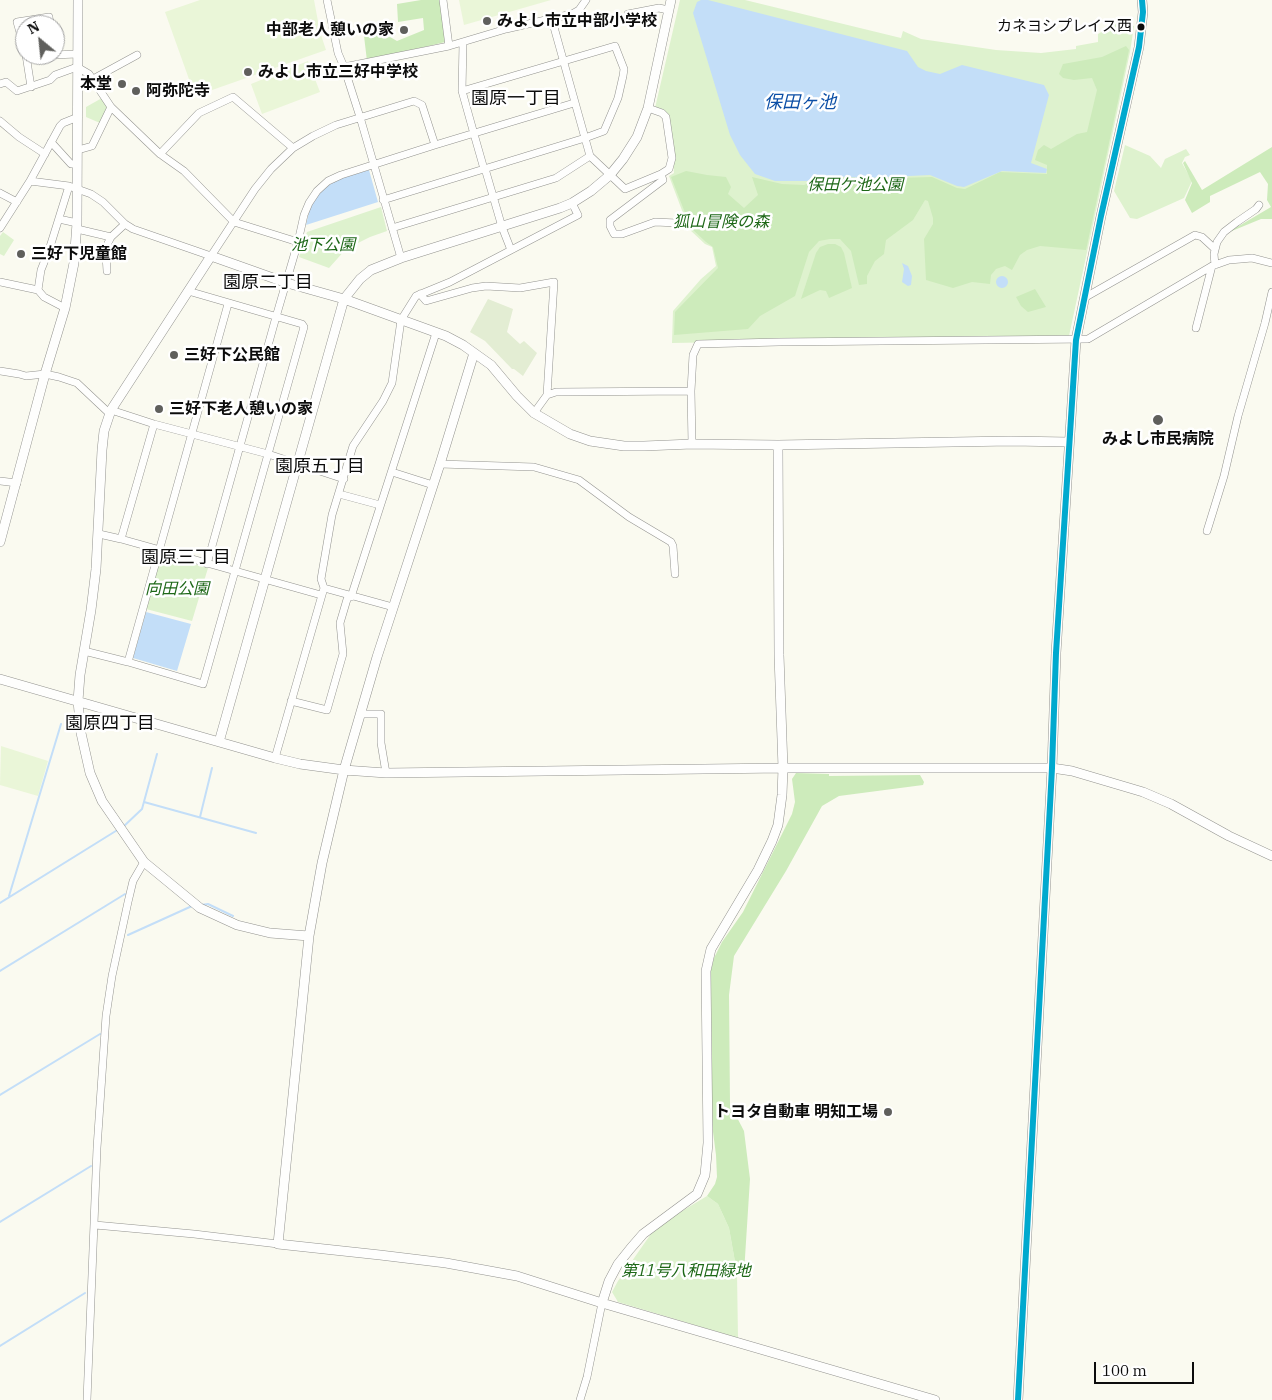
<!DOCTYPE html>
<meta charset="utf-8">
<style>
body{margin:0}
#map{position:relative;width:1272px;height:1400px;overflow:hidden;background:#fafaf0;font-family:"IBM Plex Serif",serif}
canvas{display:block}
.north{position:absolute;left:15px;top:15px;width:50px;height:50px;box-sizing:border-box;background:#fff;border:1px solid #9e9e9e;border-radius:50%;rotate:332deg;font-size:14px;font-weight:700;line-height:20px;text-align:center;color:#0c0c0c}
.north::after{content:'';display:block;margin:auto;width:18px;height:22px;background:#5f5f5c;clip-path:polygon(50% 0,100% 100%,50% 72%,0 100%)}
.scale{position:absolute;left:1094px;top:1362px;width:100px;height:22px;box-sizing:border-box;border:2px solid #0c0c0c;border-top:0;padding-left:6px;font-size:15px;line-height:18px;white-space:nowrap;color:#0c0c0c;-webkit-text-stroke:4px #fff;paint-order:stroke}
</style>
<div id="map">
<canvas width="1272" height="1400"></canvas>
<div class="north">N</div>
<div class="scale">100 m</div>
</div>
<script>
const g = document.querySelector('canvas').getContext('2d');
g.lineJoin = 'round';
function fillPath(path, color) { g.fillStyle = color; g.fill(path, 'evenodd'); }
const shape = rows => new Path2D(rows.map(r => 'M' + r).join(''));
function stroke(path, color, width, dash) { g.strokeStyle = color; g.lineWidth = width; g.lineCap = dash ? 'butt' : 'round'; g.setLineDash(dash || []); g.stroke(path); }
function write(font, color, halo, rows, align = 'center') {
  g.font = font + ' "IBM Plex Serif","Noto Sans JP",serif'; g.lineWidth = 5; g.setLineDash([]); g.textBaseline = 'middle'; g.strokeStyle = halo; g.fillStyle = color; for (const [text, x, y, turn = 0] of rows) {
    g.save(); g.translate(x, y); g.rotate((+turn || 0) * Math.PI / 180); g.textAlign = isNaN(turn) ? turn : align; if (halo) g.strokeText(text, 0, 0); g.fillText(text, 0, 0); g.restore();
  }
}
fillPath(shape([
 [680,0,745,0,901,38,903,31,921,39,996,50,1041,53,1076,49,1076,46,1098,42,1098,34,1119,22,1134,26,1130,52,1069,336,672,343,673,311,701,279,716,266,712,247,705,244,689,229,669,176,674,173,669,117,655,108],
 [102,98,109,110,100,123,86,117,86,107],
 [1125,145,1150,156,1161,168,1165,159,1186,149,1190,155,1185,157,1182,163,1192,181,1184,198,1137,219,1130,218,1114,191],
 [381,207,387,231,370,237,346,249,329,268,299,257,307,232],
 [3,232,14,240,4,256,0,254,0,236],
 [161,555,208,568,192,621,146,609],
 [707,1196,718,1204,729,1228,737,1273,738,1338,618,1302,612,1292,618,1281,653,1231,664,1222]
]), '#def2ce');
fillPath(shape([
 [421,0,440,0,445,42,367,61,364,36,381,32,397,41,424,30,423,18,398,22,397,4],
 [1126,46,1129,50,1086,250,1040,246,1027,250,1020,255,1012,270,1005,266,996,269,991,275,990,284,972,282,953,288,926,280,924,239,933,224,933,218,928,201,925,200,913,220,886,240,884,254,875,261,867,276,867,284,859,285,851,251,840,239,830,239,819,241,809,252,795,296,760,316,748,329,674,335,675,312,718,268,713,247,706,242,691,228,671,177,686,171,707,175,726,177,731,187,728,194,744,208,758,195,752,177,782,184,804,185,821,179,836,177,861,179,932,177,957,188,965,189,1000,172,1047,174,1047,165,1035,160,1038,150,1044,145,1051,149,1077,134,1087,132,1097,90,1092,78,1074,80,1063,78,1059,74,1063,64,1102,57],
 [1272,147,1272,219,1261,219,1227,233,1271,207,1267,200,1268,184,1260,172,1210,196,1210,202,1192,213,1185,200,1192,183,1183,163,1185,161,1202,190],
 [828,244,835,244,841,247,844,253,852,288,829,298,826,291,820,290,801,299,816,253,820,247],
 [1035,289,1046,307,1028,312,1021,306,1016,297],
 [796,773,829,774,829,776,920,775,924,782,923,785,839,796,822,806,786,871,734,956,729,995,730,1104,744,1131,750,1179,744,1273,737,1273,729,1228,718,1204,707,1196,715,1184,717,1177,716,1155,712,1124,711,970,714,958,722,942,743,912,792,814,795,802,792,779]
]), '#cdebbb');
fillPath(shape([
 [488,299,513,309,507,332,520,344,524,341,537,353,523,376,514,369,512,369,485,341,470,332]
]), '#e3edd3');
fillPath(shape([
 [200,0,314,0,320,32,326,50,195,96,165,12],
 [459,0,551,0,464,25],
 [308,61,320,92,262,114,251,84],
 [1,746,48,761,38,796,0,785]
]), '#eaf6d8');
fillPath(shape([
 [701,0,708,0,907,51,918,67,926,71,940,74,962,65,1044,85,1049,95,1031,163,1047,169,1046,173,1002,171,964,187,957,186,930,175,867,178,828,176,808,181,775,181,755,174,740,155,730,135,693,13,697,2],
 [369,170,378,202,306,225,310,208,319,194,329,185,341,178],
 [902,263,908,266,912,276,911,285,908,286,902,282,904,269],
 '996 282a6 6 0 1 1 12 0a6 6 0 1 1-12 0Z',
 [146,612,191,624,177,671,133,658]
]), '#c3def8');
stroke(shape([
 [144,802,256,833],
 [200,817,212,768],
 [123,827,142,809,157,754],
 [9,896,61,724],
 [0,903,119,829],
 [201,905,208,904,233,916],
 [128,935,192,906],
 [0,971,125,894],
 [0,1095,100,1034],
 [0,1222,91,1166],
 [0,1346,85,1293]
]), '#c3def8', 2);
const minor = shape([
 [327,0,338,53,344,67,360,117,401,258],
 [443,0,449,46],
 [628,14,659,8,668,10],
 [552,20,590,156,625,189,661,174],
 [25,50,17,22,49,17,50,25],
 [26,55,31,87],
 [53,55,77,54],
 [344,67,449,46,506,29,572,14,579,10,586,0],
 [93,79,137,55],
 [0,84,6,82,17,91,50,80,55,75,77,67,89,74,111,107,160,154,184,171,234,222,298,242],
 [462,91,463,43],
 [648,108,662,113,666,117,672,158,669,169,661,174,663,180,610,220,610,226,614,234,622,234,655,222,677,223],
 [0,121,19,137,45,154],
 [51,142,71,164,77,164],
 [78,150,92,146,111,107],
 [160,154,199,113,233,97,293,148],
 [30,181,69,186,91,194,103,202,125,224,133,229,211,256,255,189,271,169,293,148,313,136,336,125,414,101,422,105,435,145],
 [0,193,17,202],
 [383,200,585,138,604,131,618,98,623,76,624,69,615,46,462,91,474,134,484,169,486,172,502,227,511,250],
 [59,219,77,223],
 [0,228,30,181,60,126,63,123,78,117],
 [392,228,556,178,590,156],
 [77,229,111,237],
 [1215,265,1214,254,1217,242,1224,232,1237,222,1256,209,1259,205],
 [107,271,106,255,108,243,111,237,125,224],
 [0,282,38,290,41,270,49,250,69,186],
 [38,290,44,297,65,308],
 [420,294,426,301,472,288,486,286,520,288,554,282,547,395,556,392,691,391],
 [1084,298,1195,235,1202,237,1215,249],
 [1196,328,1212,266],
 [0,371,19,374,26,376,45,374,59,377,77,383,110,414],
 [111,410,154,424,268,454,344,479],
 [534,413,547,395],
 [692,444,691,391,693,355,698,344,779,342,1088,339,1212,266,1229,260,1241,259,1252,258,1272,263],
 [440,464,534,467,579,480,629,517,671,542,673,546,675,574],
 [392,472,433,485],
 [0,481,17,483],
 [339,494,380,505],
 [1207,531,1224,476,1238,416,1265,323,1272,292],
 [99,534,121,539,321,595],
 [121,539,154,424],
 [207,564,276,317,298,242,304,215,309,203,317,191,328,181,341,175,435,145,574,103],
 [324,588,393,607],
 [351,597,436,333],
 [84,651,128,662,228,304],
 [128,662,203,684,304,327,302,324,188,291],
 [291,701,327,710,343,654,340,623,348,596],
 [361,714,381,714,381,743,386,773],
 [275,758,324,588,321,579,332,515,353,446,383,401,392,383,401,320,416,296,450,282,578,215,572,203],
 [95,1225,194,1234,278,1244],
 [87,1400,97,1148,106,1016,112,976,128,902,133,881,144,862],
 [580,1400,587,1377,602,1303]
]);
const tertiary = shape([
 [474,353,440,464,377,657,344,770,322,863,309,936,278,1244,380,1255,446,1263,517,1276,602,1303,935,1400],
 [0,542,45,374,65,308,74,263,77,223,78,0],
 [0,679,275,758,300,764,344,770,386,773,783,768,1052,768,1072,771,1143,792,1171,804,1229,836,1272,856],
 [219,742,344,299,360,279,371,270,401,258,560,208,572,203,591,191,610,175,623,159,637,137,648,108,671,0],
 [309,936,270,933,237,925,200,908,144,862,102,801,90,773,81,733,78,701,80,675,91,610,96,569,102,450,104,431,111,410,211,256,287,283,344,299,446,336,463,345,491,365,517,396,534,413,570,434,590,441,624,446,644,446,692,444,778,445,1011,441,1069,442],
 [602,1303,609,1281,618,1264,630,1249,643,1234,697,1194,705,1175,708,1143,706,971,711,949,758,870,772,841,778,825,782,795,783,768,779,655,778,445],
 [1018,1400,1052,768,1056,653,1076,340,1101,216,1139,47,1143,12,1142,0]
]);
stroke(minor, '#93938f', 8);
stroke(tertiary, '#93938f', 10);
stroke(minor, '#fefefd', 7);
stroke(tertiary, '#fefefd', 9);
stroke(shape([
 [1018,1400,1052,768,1056,653,1076,340,1101,216,1139,47,1143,12,1142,0]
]), '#00a9ce', 6);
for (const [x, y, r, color] of [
 [487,21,5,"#5f5f5c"],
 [1141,27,4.5,"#0c0c0c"],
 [404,30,5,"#5f5f5c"],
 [248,72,5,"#5f5f5c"],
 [122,84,5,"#5f5f5c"],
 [136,91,5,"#5f5f5c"],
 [21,254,5,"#5f5f5c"],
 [174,355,5,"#5f5f5c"],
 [159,409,5,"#5f5f5c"],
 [1158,420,6,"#5f5f5c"],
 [888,1112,5,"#5f5f5c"]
]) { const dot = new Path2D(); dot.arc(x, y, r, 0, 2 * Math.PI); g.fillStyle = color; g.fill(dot); stroke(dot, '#fff', 2); }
write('15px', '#0c0c0c', '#fff', [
 ["カネヨシプレイス西",1132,27]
], 'right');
write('bold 16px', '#0c0c0c', '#fff', [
 ["みよし市立中部小学校",497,21],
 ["中部老人憩いの家",394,30,"right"],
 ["みよし市立三好中学校",258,72],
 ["本堂",112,84,"right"],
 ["阿弥陀寺",146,91],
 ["三好下児童館",31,254],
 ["三好下公民館",184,355],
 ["三好下老人憩いの家",169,409],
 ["みよし市民病院",1158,439,"center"],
 ["トヨタ自動車 明知工場",878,1112,"right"]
], 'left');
write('italic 16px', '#1e6818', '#fff', [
 ["保田ケ池公園",855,185],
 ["狐山冒険の森",721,222],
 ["池下公園",323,245],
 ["向田公園",177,589],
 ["第11号八和田緑地",686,1271]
]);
write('18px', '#0c0c0c', '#fff', [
 ["園原一丁目",516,99],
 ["園原二丁目",268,283],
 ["園原五丁目",320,467],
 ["園原三丁目",186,558],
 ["園原四丁目",110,724]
]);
write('italic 18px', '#0c4fa6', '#fff', [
 ["保田ヶ池",800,103]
]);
</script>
